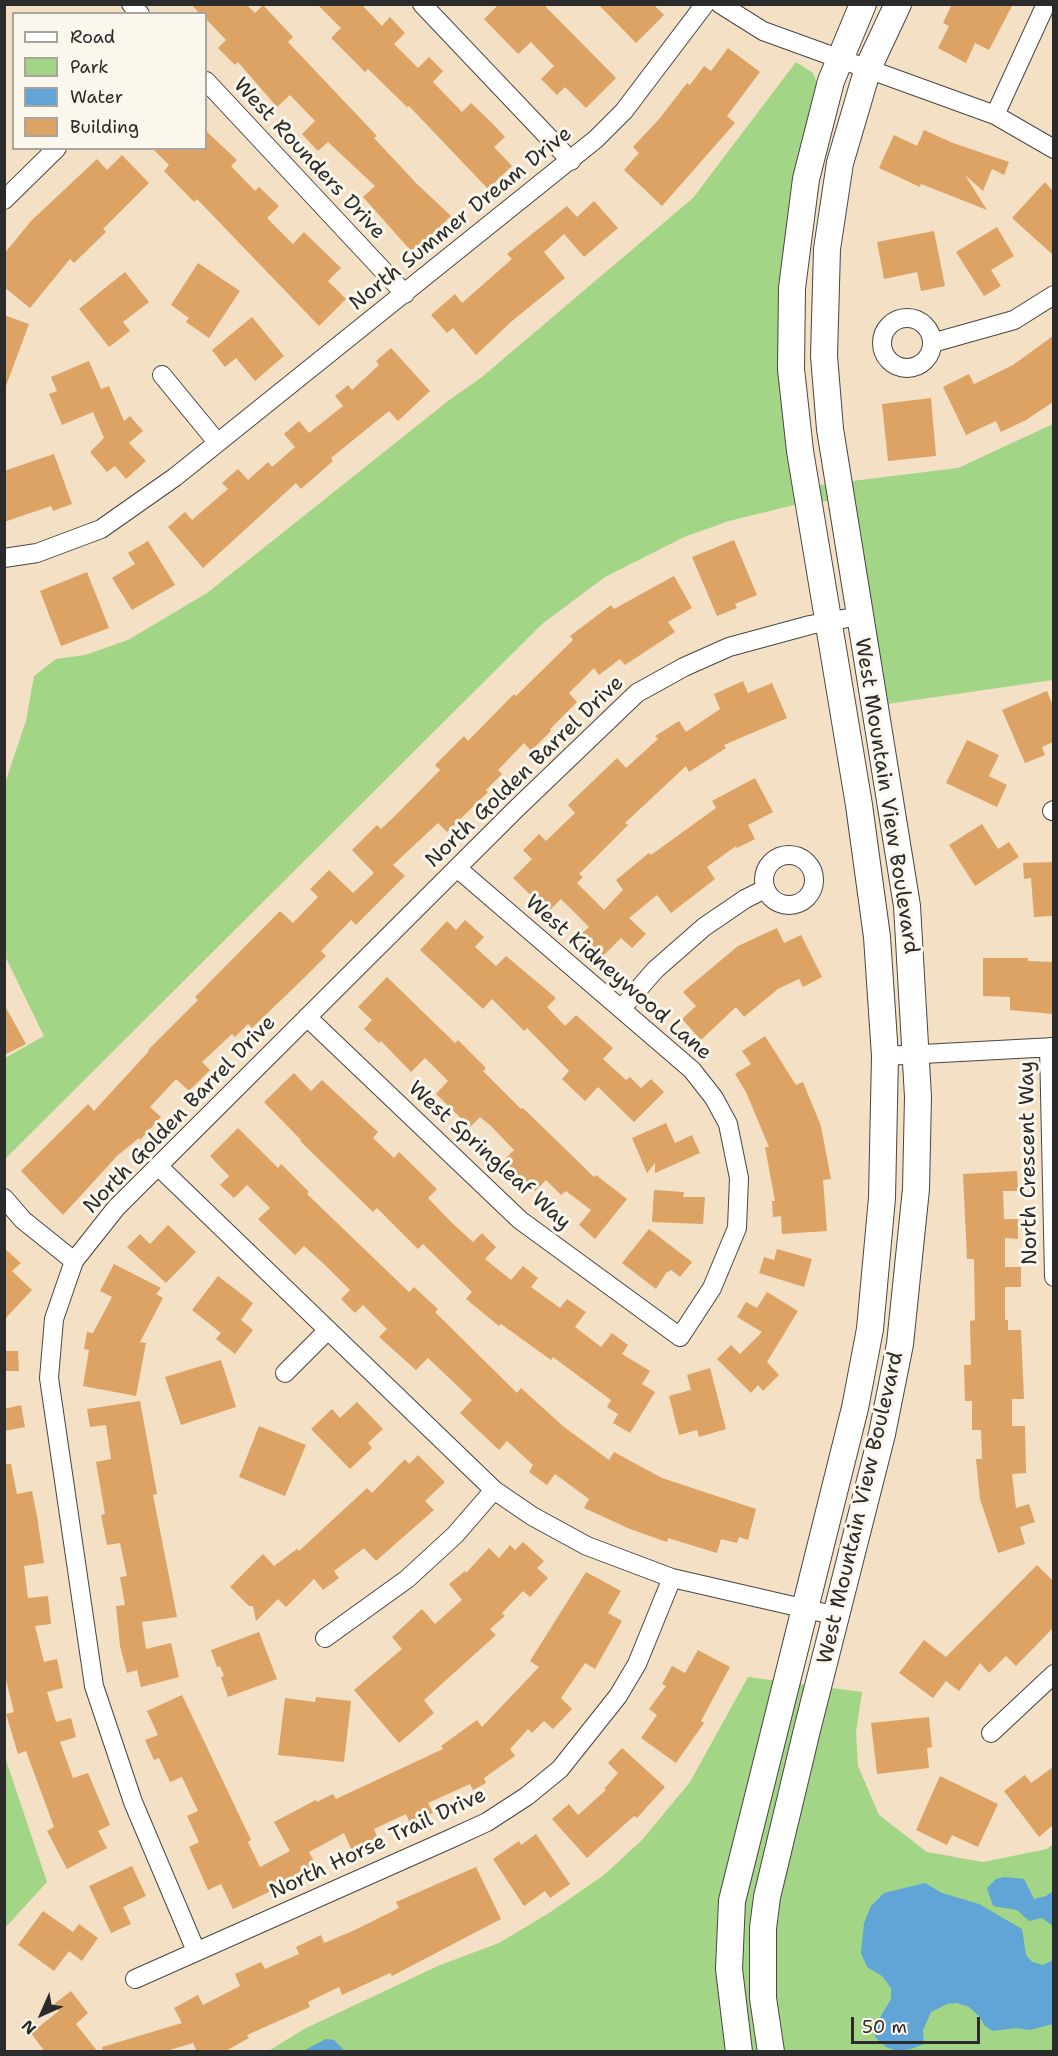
<!DOCTYPE html>
<style>
body{margin:0}
#map{position:relative;width:1058px;height:2056px;overflow:hidden;background:#f4e0c5;font-family:"Shantell Sans",sans-serif}
canvas{display:block}
.frame{position:absolute;inset:0;border:6px solid #2b2b2b;pointer-events:none}
.legend{position:absolute;left:12px;top:12px;width:195px;height:138px;box-sizing:border-box;background:#fbf7ec;border:2px solid #a8a59f;margin:0;padding:8px 10px;list-style:none;font-size:18px;color:#2b2b2b}
.legend li{display:flex;align-items:center;gap:12px;height:30px}
.legend b{width:30px;border:2px solid #a8a59f}
.north{position:absolute;left:12px;top:1984px;width:60px;height:60px;-webkit-text-stroke:4px #fbf7ec;paint-order:stroke;rotate:225deg;font-size:16px;font-weight:700;line-height:24px;text-align:center;color:#2b2b2b}
.north::after{content:'';display:block;margin:auto;width:21px;height:27px;background:#2b2b2b;clip-path:polygon(50% 0,100% 100%,50% 72%,0 100%)}
.scale{position:absolute;left:851px;top:2017px;width:129px;height:27px;box-sizing:border-box;border:3px solid #2b2b2b;border-top:0;padding-left:8px;font-size:18px;line-height:21px;white-space:nowrap;color:#2b2b2b;-webkit-text-stroke:4px #fbf7ec;paint-order:stroke}
</style>
<div id="map">
<canvas width="1058" height="2056"></canvas>
<div class="frame"></div>
<ul class="legend">
<li><b style="height:8px;background:#fff"></b>Road</li>
<li><b style="height:16px;background:#a2d585"></b>Park</li>
<li><b style="height:16px;background:#61a4d6"></b>Water</li>
<li><b style="height:16px;background:#dca364"></b>Building</li>
</ul>
<div class="north">N</div>
<div class="scale">50 m</div>
</div>
<script>
const g = document.querySelector('canvas').getContext('2d');
g.lineJoin = 'round';
function fillPath(path, color) { g.fillStyle = color; g.fill(path, 'evenodd'); }
const shape = rows => new Path2D(rows.map(r => 'M' + r).join(''));
function stroke(path, color, width, dash) { g.strokeStyle = color; g.lineWidth = width; g.lineCap = dash ? 'butt' : 'round'; g.setLineDash(dash || []); g.stroke(path); }
function write(font, color, halo, rows, align = 'center') {
  g.font = font + ' "Shantell Sans",sans-serif'; g.lineWidth = 6; g.setLineDash([]); g.textBaseline = 'middle'; g.strokeStyle = halo; g.fillStyle = color; for (const [text, x, y, turn = 0] of rows) {
    g.save(); g.translate(x, y); g.rotate((+turn || 0) * Math.PI / 180); g.textAlign = isNaN(turn) ? turn : align; if (halo) g.strokeText(text, 0, 0); g.fillText(text, 0, 0); g.restore();
  }
}
fillPath(shape([
 [796,62,813,73,817,84,797,165,784,254,795,488,958,468,1053,424,1053,680,887,704,853,498,798,504,729,521,684,537,605,577,542,624,5,1159,5,1058,44,1036,5,956,4,786,26,721,34,676,56,659,85,655,128,640,207,593,448,401,482,377,693,198],
 [748,1677,862,1692,856,1732,858,1766,879,1815,927,1852,983,1862,1047,1849,1053,1844,1053,2051,267,2052,304,2029,440,1965,499,1943,549,1913,604,1875,642,1840,690,1782],
 [5,1757,47,1882,5,1928,4,1928]
]), '#a2d585');
fillPath(shape([
 [1004,1877,1024,1879,1034,1899,1046,1896,1053,1891,1053,1926,1042,1918,1029,1921,1017,1910,993,1906,987,1888,996,1879],
 [925,1883,942,1893,979,1904,1022,1929,1026,1955,1032,1962,1043,1965,1053,1960,1053,2024,1030,2030,1016,2028,993,2031,985,2026,979,2016,969,2007,957,2003,947,2004,931,2012,923,2030,924,2044,911,2049,897,2051,886,2047,875,2037,875,2026,891,1999,891,1988,882,1976,867,1967,861,1953,864,1923,871,1906,884,1893],
 [326,2039,334,2040,345,2051,303,2051]
]), '#61a4d6');
fillPath(shape([
 [191,4,246,4,255,13,263,5,293,37,288,42,377,136,374,138,416,183,451,216,413,253,363,197,375,186,328,142,318,151,302,134,315,121,290,95,277,107,238,62,235,65,218,48,226,40,206,19,206,14,200,14],
 [317,4,361,4,382,26,390,17,405,33,394,44,418,68,429,57,443,71,433,82,462,112,471,103,492,123,505,137,494,147,512,166,488,189,409,106,407,107,368,69,365,72,331,38,341,28],
 [499,4,543,4,616,78,586,108,565,87,557,95,541,79,554,66,531,42,518,54,484,19],
 [598,4,653,4,664,15,636,43],
 [952,4,1013,4,989,50,975,43,966,63,938,48,949,26,943,23],
 [728,48,760,72,727,116,735,123,662,206,624,170,639,153,633,147,660,118,687,83,690,85,704,66,711,71],
 [924,130,953,143,1009,162,1004,175,992,169,983,191,965,175,987,210,921,184,920,187,879,168,894,135,917,146],
 [206,131,237,160,231,166,255,191,259,187,279,206,267,218,293,244,304,232,341,268,328,281,346,299,319,326,197,199,194,202,164,171,169,165,152,148,206,148],
 [122,155,149,183,103,229,106,232,74,263,70,259,30,308,4,287,4,254,31,221,97,159,107,170],
 [1045,182,1053,191,1053,255,1012,218],
 [594,201,618,228,584,257,564,234,544,252,565,278,512,321,476,355,453,328,447,333,431,315,455,294,462,303,512,259,507,254,567,206,577,217],
 [997,227,1014,256,991,270,1001,286,984,296,956,252],
 [934,231,945,286,921,291,917,272,884,279,877,242],
 [198,263,240,291,209,338,186,322,189,318,171,305],
 [125,272,149,302,123,322,130,331,109,347,79,309],
 [4,315,29,324,6,386,4,385],
 [252,317,284,356,255,381,236,358,225,367,212,350],
 [1053,336,1053,402,1026,420,1001,432,996,421,966,435,943,387,969,374,974,384,1013,365],
 [391,348,430,391,398,421,389,411,331,458,333,461,301,489,296,483,203,568,168,527,185,512,192,520,228,489,222,483,238,469,248,480,268,462,272,467,295,447,284,434,299,421,309,433,343,406,335,396,348,385,352,390,379,365,376,361],
 [89,361,101,389,109,386,124,421,130,416,143,431,129,443,146,461,126,479,115,466,107,472,90,452,104,438,93,412,62,425,49,394,57,391,51,377],
 [931,398,936,456,888,461,882,404],
 [54,454,72,504,53,511,51,506,4,522,4,471],
 [734,540,757,595,735,604,737,608,717,616,692,557],
 [148,541,175,585,132,610,112,578,135,564,128,553],
 [87,572,109,628,61,646,40,591],
 [674,576,692,608,668,622,675,632,625,665,620,659,599,675,594,668,569,693,577,702,550,729,551,731,531,751,524,743,498,770,502,774,486,790,488,792,447,832,438,823,393,865,405,876,356,925,351,920,321,951,326,956,303,979,252,1028,248,1024,235,1037,232,1034,202,1062,210,1070,189,1091,176,1079,150,1107,161,1117,140,1140,139,1138,117,1156,63,1215,21,1171,88,1104,94,1111,149,1051,148,1050,198,1000,195,997,280,911,293,923,318,897,310,889,329,870,353,893,374,873,352,850,377,825,381,829,397,814,440,770,435,765,464,736,468,741,514,694,516,696,573,640,570,636,611,605,614,609],
 [743,681,748,693,772,683,787,718,724,745,726,748,689,772,686,766,625,823,628,825,579,874,583,877,577,883,604,910,623,890,616,880,649,853,651,855,716,808,712,801,755,778,773,812,748,825,755,839,737,848,736,846,707,867,715,879,671,913,657,895,629,918,646,934,632,948,621,938,603,956,581,934,589,927,561,899,548,912,513,878,532,859,523,850,539,834,546,841,575,813,568,805,617,758,626,768,658,739,655,736,679,721,686,732,720,709,714,694],
 [1047,691,1053,706,1053,742,1042,747,1045,755,1025,763,1002,710],
 [967,740,999,755,989,776,1007,785,997,807,946,783],
 [982,824,998,849,1009,842,1019,857,975,886,949,845],
 [1053,862,1053,916,1034,917,1031,878,1024,879,1023,863],
 [465,920,484,937,475,947,496,966,506,956,556,998,547,1007,565,1026,576,1015,613,1048,603,1059,626,1080,630,1077,641,1088,651,1079,664,1092,634,1122,598,1087,585,1101,562,1079,569,1071,527,1028,524,1031,492,999,483,1009,420,950,447,921,456,930],
 [777,928,784,943,801,935,822,977,803,987,799,979,778,989,744,1017,736,1007,701,1040,682,1019,696,1006,683,992,738,946],
 [983,958,1028,958,1028,961,1053,962,1053,1014,1010,1010,1010,997,983,996],
 [387,977,455,1043,458,1040,486,1068,483,1071,521,1109,523,1108,594,1177,596,1175,627,1199,595,1239,579,1225,591,1210,566,1191,561,1195,546,1180,535,1191,503,1161,514,1150,490,1125,480,1117,470,1127,436,1094,448,1081,425,1058,411,1072,381,1041,379,1043,364,1029,372,1020,358,1007],
 [4,1004,26,1044,4,1055],
 [765,1036,796,1085,803,1082,821,1126,831,1179,823,1180,827,1231,782,1234,781,1216,773,1217,772,1201,775,1201,765,1147,769,1147,746,1092,735,1074,751,1064,742,1051],
 [294,1073,311,1091,322,1080,378,1132,373,1138,394,1158,399,1152,437,1189,428,1198,452,1223,473,1242,482,1233,496,1247,485,1259,511,1280,523,1266,538,1278,531,1287,560,1308,567,1299,586,1312,575,1327,601,1347,612,1333,628,1345,622,1354,650,1371,642,1384,655,1392,630,1433,613,1423,618,1414,607,1407,611,1400,553,1357,551,1360,501,1324,499,1326,466,1299,472,1292,423,1244,418,1249,377,1208,373,1212,300,1141,301,1140,264,1102],
 [666,1123,675,1143,692,1135,700,1153,655,1173,655,1163,647,1173,632,1138],
 [238,1128,278,1168,281,1164,309,1192,307,1194,409,1292,414,1287,438,1309,435,1312,517,1393,521,1388,564,1427,609,1460,614,1452,662,1478,756,1509,748,1540,739,1537,737,1543,721,1539,717,1553,668,1538,667,1542,630,1529,584,1508,589,1499,555,1474,547,1485,529,1472,533,1465,507,1441,499,1450,460,1413,472,1400,447,1376,428,1358,416,1370,379,1337,387,1329,363,1305,355,1313,341,1299,350,1290,325,1265,304,1246,295,1255,258,1219,270,1208,247,1185,234,1198,220,1185,229,1176,210,1156],
 [1017,1171,1018,1191,1003,1191,1004,1219,1018,1219,1018,1239,1005,1238,1005,1267,1021,1267,1021,1287,1005,1287,1005,1320,1008,1320,1008,1330,1021,1330,1024,1399,1012,1399,1012,1426,1025,1426,1026,1473,1012,1474,1016,1508,1029,1504,1035,1522,1020,1527,1025,1544,998,1553,980,1499,976,1459,982,1459,981,1430,972,1430,972,1401,965,1401,964,1365,971,1365,970,1321,975,1320,974,1259,967,1259,963,1174],
 [654,1190,684,1192,683,1197,705,1197,703,1224,652,1222],
 [168,1225,196,1252,166,1283,127,1247,140,1234,150,1244],
 [649,1229,692,1262,680,1277,671,1270,666,1273,656,1289,622,1263],
 [4,1248,21,1263,12,1271,32,1290,4,1320],
 [777,1249,812,1259,804,1287,759,1273,764,1257,774,1260],
 [114,1264,161,1288,156,1294,163,1298,140,1342,146,1343,136,1396,83,1386,89,1350,84,1349,87,1332,93,1333,112,1297,100,1291],
 [218,1276,253,1303,241,1320,253,1330,235,1354,216,1339,221,1333,192,1310],
 [767,1292,798,1311,767,1362,779,1375,763,1391,758,1385,751,1393,717,1359,731,1345,740,1354,762,1332,737,1317,746,1302,757,1308],
 [4,1351,18,1351,19,1371,4,1371],
 [221,1360,236,1407,181,1425,165,1377],
 [710,1368,726,1429,699,1437,697,1430,679,1435,669,1396,691,1390,687,1375],
 [140,1401,157,1494,153,1495,177,1617,142,1622,146,1649,171,1643,179,1677,141,1687,137,1670,127,1673,120,1646,116,1606,125,1605,120,1577,127,1576,120,1543,107,1545,101,1515,105,1514,96,1462,111,1459,106,1425,90,1427,87,1409],
 [357,1402,383,1429,368,1443,372,1448,350,1469,311,1429,332,1409,340,1418],
 [21,1405,25,1427,4,1431,4,1409],
 [259,1426,306,1445,285,1496,239,1477],
 [418,1455,445,1482,425,1501,434,1510,376,1561,364,1548,334,1571,339,1578,323,1590,314,1579,286,1607,278,1599,256,1621,253,1606,249,1606,230,1587,263,1554,274,1566,297,1549,299,1551,367,1488,372,1493,405,1459,409,1464],
 [4,1464,11,1464,17,1494,32,1491,37,1516,44,1563,24,1566,28,1598,48,1596,51,1624,35,1626,44,1662,57,1659,63,1688,47,1692,56,1722,71,1718,76,1737,60,1742,73,1778,88,1773,110,1825,98,1831,107,1848,67,1869,47,1831,54,1827,26,1751,18,1754,6,1714,14,1712,4,1672],
 [523,1542,544,1561,537,1568,548,1578,530,1597,523,1591,502,1613,505,1616,490,1629,496,1635,424,1700,434,1713,399,1743,354,1690,402,1649,392,1637,422,1609,435,1624,462,1600,449,1584,465,1571,466,1573,489,1548,499,1558,510,1545,515,1550],
 [1037,1565,1053,1581,1053,1628,1016,1666,1006,1656,989,1673,980,1663,959,1691,946,1681,933,1698,899,1673,924,1640,946,1657],
 [586,1572,621,1591,608,1613,622,1621,595,1669,585,1663,561,1698,572,1709,553,1729,544,1721,532,1733,528,1729,510,1749,515,1756,484,1778,486,1783,473,1790,470,1784,428,1803,433,1813,410,1823,406,1814,374,1829,378,1839,352,1851,344,1833,309,1852,316,1865,270,1889,271,1891,233,1909,221,1884,208,1890,189,1847,199,1842,187,1816,198,1811,182,1777,170,1782,159,1758,154,1760,145,1740,158,1735,147,1711,182,1695,251,1840,248,1842,260,1867,290,1851,274,1822,316,1800,317,1802,333,1794,336,1799,443,1749,441,1746,477,1720,482,1727,539,1667,530,1661],
 [259,1632,277,1679,228,1697,221,1677,224,1676,220,1666,217,1667,211,1650],
 [698,1650,730,1667,701,1721,704,1723,676,1763,641,1738,657,1715,649,1709,666,1686,662,1684,672,1666,685,1673],
 [316,1697,351,1701,344,1762,278,1755,285,1698,315,1702],
 [929,1717,932,1747,927,1748,929,1768,877,1774,871,1723],
 [622,1748,665,1787,637,1818,634,1816,587,1858,552,1819,569,1804,578,1815,606,1790,604,1789,618,1773,608,1763],
 [1053,1767,1053,1825,1039,1837,1004,1791,1025,1775,1031,1783],
 [940,1776,998,1804,978,1847,952,1835,947,1845,916,1830],
 [536,1834,570,1884,550,1898,545,1891,524,1906,493,1859,519,1841,521,1845],
 [132,1866,146,1896,123,1907,131,1924,111,1933,89,1886],
 [476,1867,501,1919,392,1976,390,1973,342,1995,339,1987,308,2002,310,2007,247,2035,249,2038,224,2052,197,2052,193,2043,163,2052,103,2052,102,2047,182,2023,174,2008,198,1995,203,2005,240,1986,235,1974,261,1962,265,1969,299,1954,296,1947,321,1935,324,1943,355,1930,399,1908,396,1902],
 [43,1911,73,1932,79,1924,98,1938,82,1961,69,1951,54,1971,18,1945],
 [71,1991,88,2013,76,2024,98,2052,45,2052,31,2033,59,2011,54,2004]
]), '#dca364');
const street = shape([
 [131,4,140,14],
 [422,4,571,161],
 [720,4,763,31,995,115,1054,149],
 [206,81,405,294],
 [995,115,1046,4],
 [4,200,57,148],
 '882 343a25 25 0 1 1 50 0a25 25 0 1 1-50 0Z',
 [932,343,1014,320,1054,295],
 [162,375,217,442],
 [4,558,37,553,101,529,175,477,596,139,624,111,705,4],
 [1052,811,1054,810],
 '764 880a25 25 0 1 1 50 0a25 25 0 1 1-50 0Z',
 [622,1008,655,970,704,927,745,899,765,889],
 [307,1017,520,1220,680,1337,712,1288,737,1228,739,1178,728,1124,714,1098,692,1070,457,868],
 [1049,1047,1054,1277],
 [885,1056,1054,1047],
 [158,1166,494,1490,532,1516,587,1546,672,1578,837,1616],
 [4,1198,23,1220,74,1261],
 [285,1373,327,1331],
 [325,1638,407,1579,455,1535,494,1490],
 [991,1733,1054,1674],
 [196,1951,133,1802,94,1686,49,1378,54,1319,74,1261,116,1208,516,809,637,693,684,667,729,647,810,625,859,616],
 [135,1979,450,1839,487,1822,527,1796,560,1769,618,1696,637,1664,672,1578]
]);
const secondary = shape([
 [739,2052,729,1969,732,1901,855,1408,870,1329,882,1198,885,1056,877,937,859,805,800,451,791,369,792,288,806,179,831,81,863,4],
 [771,2052,763,1998,763,1928,767,1897,807,1730,882,1434,900,1344,916,1189,918,1097,907,906,830,429,824,356,827,249,840,163,868,68,898,4]
]);
stroke(street, '#494642', 20);
stroke(secondary, '#494642', 28);
stroke(street, '#fff', 18);
stroke(secondary, '#fff', 26);
write('21px', '#2b2b2b', '#fbf7ec', [
 ["West Rounders Drive",309,159,47],
 ["North Summer Dream Drive",461,219,-39],
 ["North Golden Barrel Drive",525,772,-44],
 ["West Mountain View Boulevard",886,796,81],
 ["West Kidneywood Lane",618,978,41],
 ["North Golden Barrel Drive",180,1115,-46],
 ["West Springleaf Way",489,1156,42],
 ["North Crescent Way",1029,1163,-91],
 ["West Mountain View Boulevard",861,1508,-77],
 ["North Horse Trail Drive",378,1844,-25]
]);
</script>
